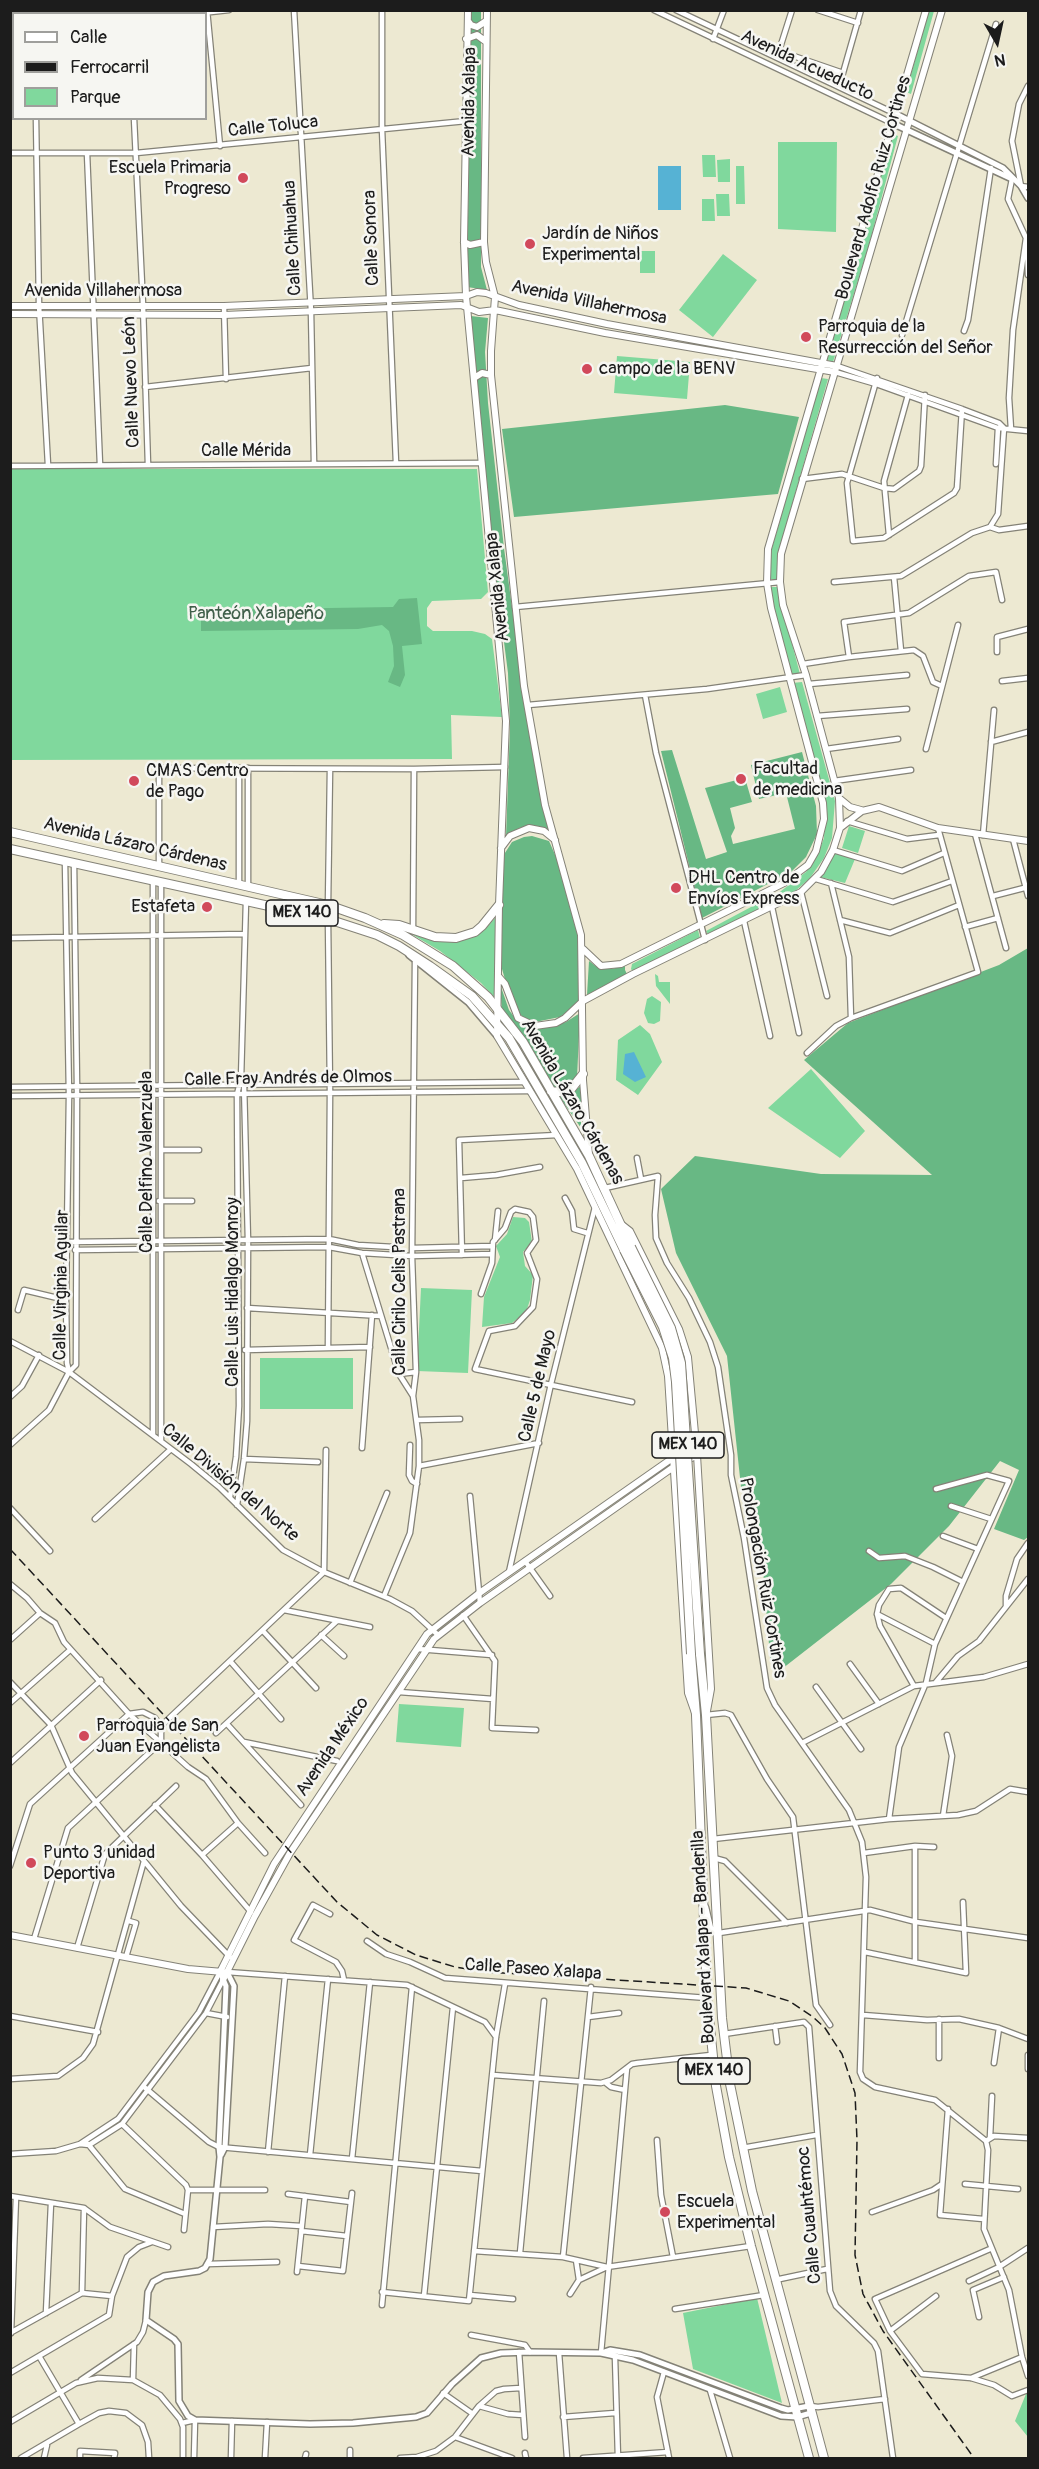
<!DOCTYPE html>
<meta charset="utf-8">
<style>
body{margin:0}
#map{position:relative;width:1039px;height:2469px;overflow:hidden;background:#ede9d2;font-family:Pangolin,sans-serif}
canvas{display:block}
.frame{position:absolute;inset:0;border:12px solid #1c1c1c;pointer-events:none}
.legend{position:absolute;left:12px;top:12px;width:195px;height:108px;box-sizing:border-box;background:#f6f6f2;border:2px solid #9f9f9c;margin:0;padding:8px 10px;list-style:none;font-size:18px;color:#1c1c1c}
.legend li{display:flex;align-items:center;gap:12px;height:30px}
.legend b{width:30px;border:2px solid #9f9f9c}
.north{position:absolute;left:967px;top:12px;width:60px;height:60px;-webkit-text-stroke:4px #f6f6f2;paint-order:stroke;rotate:171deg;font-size:16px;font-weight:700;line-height:24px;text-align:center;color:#1c1c1c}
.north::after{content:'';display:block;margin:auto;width:21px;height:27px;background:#1c1c1c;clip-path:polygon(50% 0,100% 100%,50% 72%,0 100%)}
</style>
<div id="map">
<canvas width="1039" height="2469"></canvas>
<div class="frame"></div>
<ul class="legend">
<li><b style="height:8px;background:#fff"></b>Calle</li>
<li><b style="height:8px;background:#1c1c1c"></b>Ferrocarril</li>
<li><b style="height:16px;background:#80d89d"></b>Parque</li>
</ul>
<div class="north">N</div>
</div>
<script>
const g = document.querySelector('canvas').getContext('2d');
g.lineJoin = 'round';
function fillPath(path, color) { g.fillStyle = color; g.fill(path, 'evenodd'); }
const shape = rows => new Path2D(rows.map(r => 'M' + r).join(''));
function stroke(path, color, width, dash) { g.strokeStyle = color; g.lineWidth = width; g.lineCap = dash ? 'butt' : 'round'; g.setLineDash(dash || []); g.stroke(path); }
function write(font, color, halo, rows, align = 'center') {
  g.font = font + ' Pangolin,sans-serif'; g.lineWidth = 5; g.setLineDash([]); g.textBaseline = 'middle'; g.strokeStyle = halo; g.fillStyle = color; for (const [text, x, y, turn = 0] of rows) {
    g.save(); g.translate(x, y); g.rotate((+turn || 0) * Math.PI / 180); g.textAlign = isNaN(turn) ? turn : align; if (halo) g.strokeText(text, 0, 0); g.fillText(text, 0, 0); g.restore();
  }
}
fillPath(shape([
 [929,11,934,11,911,94,906,92],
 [891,133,898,136,870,241,833,362,827,360],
 [778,142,837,142,836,232,778,229],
 [702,155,715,155,716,177,703,177],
 [730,159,730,182,718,182,717,160],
 [736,166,744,166,745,204,736,204],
 [716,194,729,194,730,216,717,216],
 [702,199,714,199,715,221,702,221],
 [640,251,655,251,655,273,640,273],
 [723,254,757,280,713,337,679,310],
 [617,356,690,362,687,399,614,393],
 [821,378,828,379,779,550,778,580,768,579,772,548],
 [10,469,477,469,488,592,481,599,432,601,427,608,427,626,433,631,472,631,485,634,492,639,502,717,451,715,452,759,11,760],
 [771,587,779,587,783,610,800,674,790,675,770,599],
 [802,682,835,801,832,838,824,858,810,878,793,893,709,936,706,931,781,891,806,872,819,851,824,838,825,803,792,683],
 [780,687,787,712,763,719,756,694],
 [849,826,865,831,858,853,842,848],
 [836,852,855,859,845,883,820,877],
 [496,917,494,997,481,983,440,951,408,932,444,941,466,939,487,927],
 [698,930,700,938,633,972,631,969,632,964],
 [655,974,658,976,659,982,670,982,670,1004,656,986],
 [652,996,661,1002,660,1021,654,1024,648,1023,644,1013,647,999],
 [640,1025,650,1034,662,1062,638,1095,616,1080,618,1040],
 [811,1069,865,1131,840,1158,768,1108],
 [513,1217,525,1218,529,1222,532,1242,523,1252,525,1266,533,1275,530,1300,526,1312,512,1323,482,1327,484,1297,500,1257,496,1246,507,1234],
 [421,1288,472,1290,468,1373,417,1371],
 [260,1358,353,1358,353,1409,260,1409],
 [399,1704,464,1708,461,1747,396,1742],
 [757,2298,782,2403,693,2369,683,2313],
 [1028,2389,1028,2437,1015,2421]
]), '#80d89d');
fillPath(shape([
 [471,11,481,11,481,267,487,290,467,287],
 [471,316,488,318,485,352,488,403,504,548,528,726,549,830,533,826,519,828,506,837,510,728,508,673,492,549],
 [725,405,799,417,778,494,514,517,502,429],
 [417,598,422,644,402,646,405,675,400,687,388,682,394,666,393,646,389,631,382,625,358,629,201,631,201,610,393,607,399,599],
 [672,750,706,859,727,852,705,788,745,778,752,802,730,808,735,828,731,836,733,844,795,829,786,793,759,799,751,765,802,752,816,806,817,834,806,857,791,872,702,918,661,751],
 [532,836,549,841,564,875,581,943,581,1001,560,1017,535,1022,523,1017,513,1007,500,962,503,856,512,842,524,837],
 [1028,948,1028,1537,1024,1540,994,1529,1019,1470,1000,1461,949,1526,891,1584,778,1672,770,1657,761,1545,741,1487,727,1356,676,1253,661,1189,695,1156,821,1174,932,1175,804,1060,848,1023,999,965],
 [589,961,597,967,611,969,625,966,625,970,628,976,587,995],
 [500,984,509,1010,518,1022,531,1028,548,1028,566,1022,580,1013,577,1078,568,1086,559,1090,551,1089,502,1013],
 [581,1086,581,1128,559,1096,571,1093]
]), '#68b884');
fillPath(shape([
 [658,166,681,166,681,210,658,210],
 [634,1052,646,1077,635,1082,623,1074,625,1054]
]), '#56b2d4');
const minor = shape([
 [125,10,126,14],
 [207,10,220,146],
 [294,10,311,311,314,463],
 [382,10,382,129,396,463],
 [654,10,894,124],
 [676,10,896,114],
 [792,10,779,51,843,73],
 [818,10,858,23],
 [193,14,229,10],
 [10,18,14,18],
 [713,39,724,10],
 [1028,86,1019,104,1012,141,1021,186,1028,187],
 [10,87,14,87],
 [839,87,861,10],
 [36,118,39,305,48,465],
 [134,118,143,305,148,465],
 [10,153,136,153,466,121],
 [87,153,100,465],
 [1027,242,1028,275],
 [224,306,226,379],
 [964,331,968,320,991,168],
 [902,335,996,24],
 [837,366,962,409,999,423,1004,428],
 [835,372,876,384,998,428,1028,431],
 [877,378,847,483,853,541,884,538,954,493,957,488,962,409],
 [145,387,312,368],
 [1011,429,1009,398,1013,330,1026,238,1008,199,1012,179],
 [996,464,998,428],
 [10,466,482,463],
 [802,479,842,474,884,488,894,489,919,471,921,466,925,395],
 [990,527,998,514,1004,428],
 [889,535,884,481,908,395],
 [894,577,901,651],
 [834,582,901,576,972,533,990,527,999,530,1028,526],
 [515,607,780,582],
 [997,652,997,637,1028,629],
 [849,657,844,622,909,613,969,576,996,572,1002,600],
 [803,664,849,657,914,650,923,656,933,682,942,686],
 [1002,681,1028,678],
 [809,684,907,675],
 [645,695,656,753,705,940],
 [528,705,707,689,806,675],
 [817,716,907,709],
 [991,742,1028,732],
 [826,749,898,739],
 [926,749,958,625],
 [239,768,239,884],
 [248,768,248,886],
 [834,781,911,770],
 [847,821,907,839,939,835],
 [975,834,1006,948],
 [983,835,994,710],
 [1013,839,1028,896],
 [833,850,902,871,944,853],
 [65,861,69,1095,66,1300,67,1363,69,1372],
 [159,866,159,768,414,769,505,767],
 [816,879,893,902,952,881],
 [831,883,849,957,851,1018],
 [801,892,827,996],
 [993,896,1028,887],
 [328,905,330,769],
 [772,907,799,1033],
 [328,919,330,1092,328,1348],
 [840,920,890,933,959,905],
 [744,921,770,1036],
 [965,927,998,918],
 [413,929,414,769],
 [10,938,244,934],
 [807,1053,836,1026,851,1018,978,972,938,828],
 [10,1087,525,1082],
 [10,1096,530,1091],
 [161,1150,199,1150],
 [637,1158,641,1179],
 [461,1178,496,1175,540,1167],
 [605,1188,658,1176,655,1215,656,1238,667,1263,689,1298,710,1342,718,1367,731,1455,731,1475,744,1538,767,1688,775,1705,849,1810,862,1842,866,1877,860,2072,863,2079,875,2087,935,2100,986,2141],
 [565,1198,572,1211,574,1229,587,1233],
 [159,1201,192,1201],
 [495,1240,498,1211],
 [67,1242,329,1239,358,1245,394,1247],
 [412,1248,492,1246],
 [75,1250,329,1247,362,1253,412,1256,492,1254],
 [362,1253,399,1374,413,1396],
 [462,1255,459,1140,557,1135],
 [481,1294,492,1263,493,1242,505,1228,511,1212,515,1209,529,1212,533,1217,536,1240,527,1253,537,1279,533,1307,515,1326,489,1331,475,1369,632,1402],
 [247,1308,381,1316],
 [18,1310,24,1290,66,1300],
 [10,1341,69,1372,191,1464,219,1487,283,1550,324,1572,390,1599,412,1611,438,1635],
 [245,1350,370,1347],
 [399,1374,416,1372],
 [10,1397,22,1386,39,1355],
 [417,1420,460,1419],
 [153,1435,153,881],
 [161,1441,161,883],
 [10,1445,49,1410,69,1372,76,1365,77,1086,74,863],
 [410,1445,409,1475,412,1481,417,1484],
 [362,1448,372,1315],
 [244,1459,318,1462],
 [419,1466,539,1443],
 [470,1496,480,1603],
 [230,1497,236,1457,239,1406,237,1094,241,1079,246,901],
 [237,1505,244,1459,247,1421,248,1241,244,1084],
 [951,1506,991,1519],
 [10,1508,50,1551],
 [95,1519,171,1449],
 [943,1536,978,1549],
 [869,1551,879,1558,905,1556,933,1567,963,1582],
 [525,1561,550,1596],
 [509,1572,551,1384,595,1207],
 [350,1583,387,1493],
 [10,1584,27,1598,40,1613,55,1623,64,1642,129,1714,188,1767,206,1779,238,1823,265,1853],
 [384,1596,410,1533,419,1466,419,1440,413,1396,416,1372,412,1256,415,962],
 [1006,1606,1006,1596,1017,1559,1028,1543],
 [284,1610,370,1627],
 [877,1614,935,1644],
 [463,1615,495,1661,492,1728,536,1730],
 [263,1631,316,1688],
 [321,1635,344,1656],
 [10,1640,40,1613],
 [418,1649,492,1655],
 [230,1661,281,1719],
 [850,1664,879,1704],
 [10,1682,51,1725,72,1773,181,1906,230,1957],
 [936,1682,958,1656,979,1641,1028,1579],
 [914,1686,880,1626,877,1614,879,1605,889,1589,901,1588,946,1618],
 [816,1687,861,1749],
 [399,1692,493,1699],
 [10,1703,70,1650],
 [706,1715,725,1713,731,1715,767,1779,793,1817,816,2005,830,2025],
 [227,1724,301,1805],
 [161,1726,324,1572,326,1450],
 [216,1733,337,1621],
 [244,1742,337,1761],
 [802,1743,914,1686,984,1677,1028,1664],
 [10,1763,101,1680],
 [155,1805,202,1855,251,1912],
 [943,1816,952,1756,947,1735],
 [889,1819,899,1747,926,1683,935,1644,1009,1481,987,1475,936,1489],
 [713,1839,889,1819,958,1815,976,1811,1010,1789,1028,1792],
 [864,1853,915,1846,934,1847],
 [202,1855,238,1823],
 [714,1858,725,1861,787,1923],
 [10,1866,30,1804,129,1714,143,1712,155,1718,161,1726,161,1742,68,1828,34,1939],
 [706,1907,711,1928,719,1933,870,1910,916,1922,1028,1938],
 [330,1914,313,1905,294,1940,336,1962,342,1971,344,1980],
 [367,1941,386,1954,410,1962,445,1978,707,1998],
 [77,1948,105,1854,176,1786],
 [865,1952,966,1973,963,1902],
 [126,1957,136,1923,129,1921],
 [915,1962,915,1846],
 [227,1972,407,1985,485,2022,496,2037],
 [206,2013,227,2017],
 [863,2015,927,2020,959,2019,999,2028,1028,2039],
 [10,2016,98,2032],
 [588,2017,619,2013],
 [939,2019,939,2058],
 [775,2026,777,2042],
 [724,2034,804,2022,809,2027,830,2291,836,2306,874,2343,878,2351,893,2458],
 [994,2063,999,2028],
 [1028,2069,1028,2055],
 [493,2075,601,2083,611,2080,632,2064,638,2063,711,2055],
 [10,2079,58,2076,83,2058,93,2044,144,1861],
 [606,2083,611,2087,625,2090],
 [143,2086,209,2142,219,2147,482,2171],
 [948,2109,940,2215,983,2219],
 [122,2124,186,2185,188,2190],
 [990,2137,992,2096],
 [657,2140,661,2195,673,2257],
 [986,2141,988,2150,984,2229,1009,2290,1022,2357,1028,2376],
 [986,2141,994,2136,1028,2138],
 [80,2144,118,2119,199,2012,220,1972],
 [88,2144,125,2189,185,2214],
 [742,2148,816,2135],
 [268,2152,285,1976],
 [10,2154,56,2151,80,2144,89,2145,122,2124,206,2013,223,1980],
 [310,2155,328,1979],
 [352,2159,370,1982],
 [965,2184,1018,2189],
 [188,2190,265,2190],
 [288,2194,351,2202],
 [10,2196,84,2208,110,2227,168,2247],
 [872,2212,933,2190,942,2184],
 [213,2227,268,2224,301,2226],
 [184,2230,188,2190],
 [301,2231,347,2236],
 [990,2249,875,2299,890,2331,922,2374,971,2378,994,2385,1012,2396,1028,2390],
 [474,2251,563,2257,607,2267,751,2246],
 [520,2253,544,2001],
 [563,2257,591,1987],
 [576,2260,579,2280],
 [208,2264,277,2262],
 [298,2266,343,2271,352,2193],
 [297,2272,305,2196],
 [775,2280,827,2269],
 [969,2281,999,2267,1028,2248],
 [382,2292,469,2301,496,2037,505,1984],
 [82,2293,84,2208],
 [570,2294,579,2280,607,2267],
 [470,2295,513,2299],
 [424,2296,453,2007],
 [382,2305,412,1987],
 [675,2309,764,2295],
 [46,2313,51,2203],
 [979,2317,973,2290,1004,2277],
 [890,2331,936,2296],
 [10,2333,82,2293,112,2296],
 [11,2333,16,2197],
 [471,2335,525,2345,530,2352],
 [519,2352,525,2437],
 [559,2353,567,2458],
 [601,2353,627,2068],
 [39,2356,79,2424],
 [615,2357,618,2458],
 [664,2372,657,2397,669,2458],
 [10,2373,109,2315,112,2296,127,2257,139,2247,152,2242],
 [971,2378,1022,2357],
 [81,2380,137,2342,143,2332,146,2320],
 [133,2380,134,2344],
 [710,2390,730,2458],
 [443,2393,473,2414],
 [479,2406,508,2414,523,2415],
 [810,2406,818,2407,885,2399],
 [563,2417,615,2413],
 [10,2422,76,2383,98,2378,133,2380,160,2395,180,2419,183,2427,183,2458],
 [182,2423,195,2420,194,2458],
 [455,2437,512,2458],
 [525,2453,526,2458],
 [21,2458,79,2424,99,2413,109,2411,126,2413,142,2425,148,2442,149,2458],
 [44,2458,47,2445],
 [80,2458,80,2451,115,2453,114,2458],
 [231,2458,232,2421],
 [265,2458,267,2422],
 [305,2458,306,2454],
 [350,2458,350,2450],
 [400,2458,417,2457,436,2451,455,2437,479,2406,496,2391,504,2389,521,2388],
 [583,2458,668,2452]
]);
const tertiary = shape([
 [896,114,1003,168,1021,186,1028,198],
 [894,124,1012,179],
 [409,955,468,1002,497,1036],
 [220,1972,226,1986,219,2147,220,2157,210,2259,205,2268,199,2271,164,2276,153,2282,148,2292,146,2320,174,2339,178,2344,179,2401,188,2416,195,2420,310,2424,353,2423,416,2417,427,2413,452,2384,481,2358,501,2353,530,2352,601,2353,633,2360,781,2416,797,2417,811,2413],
 [221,2155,225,2147,234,1986,227,1972],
 [601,2353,610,2350,640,2355,781,2408,788,2410,809,2406]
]);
const secondary = shape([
 [468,10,464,242,466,296,506,721,499,905,497,1036,577,1169,662,1348,668,1376,688,1693,695,1713],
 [487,10,484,242,486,262,495,297,491,351,491,375,524,686,545,805,581,935,583,1080,589,1155],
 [468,21,471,25,477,27,486,21],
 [466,39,477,35,485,41],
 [464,242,470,245,484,242],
 [10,306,224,306,466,296,477,292,486,293,519,305,607,324,837,366],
 [10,314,224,315,461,305,479,312,495,310,605,333,835,372],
 [474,378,482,373,491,375],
 [839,798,850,807,861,810],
 [840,828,862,811,879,807,938,828,1028,841],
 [501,848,510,836,529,828,544,831,555,840],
 [583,949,601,966,621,964,784,883,808,865,816,851,824,819,823,803,771,608,767,583,768,549,926,10],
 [499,977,505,984,518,1018,535,1026,556,1023,565,1018,583,1001,633,974,801,892,821,872,833,850,840,828,839,798,806,675,783,605,780,582,781,554,942,10],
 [621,1224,630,1231,679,1329,688,1357,697,1455,711,1689,707,1711],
 [683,1452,696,1445],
 [684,1462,697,1455],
 [10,1935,188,1969,223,1972],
 [220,1972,274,1864,427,1634,478,1594,674,1457],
 [223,1980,255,1916,290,1853,434,1639,480,1603,675,1466]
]);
const trunk = shape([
 [10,832,328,905,365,918,403,935,453,966,488,997,523,1042,589,1156,631,1247],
 [10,849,328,919,377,935,399,946,430,966,472,996,509,1038,582,1163,624,1250],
 [384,924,399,925,435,937,456,938,475,932,482,926,499,905],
 [551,1091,559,1092,572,1088,583,1074],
 [691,1654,696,1715,707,1998,716,2086,729,2157,751,2246,809,2458],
 [700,1654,706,1715,722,2018,730,2084,752,2191,824,2458]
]);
stroke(minor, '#848277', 7);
stroke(tertiary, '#848277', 8);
stroke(secondary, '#848277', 8);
stroke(trunk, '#848277', 10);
stroke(minor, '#fff', 4.5);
stroke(tertiary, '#fff', 5);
stroke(secondary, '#fff', 6);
stroke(trunk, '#fff', 8);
stroke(shape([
 [10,1549,337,1902,377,1935,416,1955,455,1967,487,1972,746,1988,789,2001,813,2017,825,2028,842,2054,855,2093,857,2140,855,2255,863,2294,883,2331,974,2458]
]), '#1c1c1c', 1.5, [9, 4.5]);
const trunkBridge = shape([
 [631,1247,671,1328,681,1363,700,1654],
 [624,1250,663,1327,673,1358,676,1382,691,1654]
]);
stroke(trunkBridge, '#848277', 10, []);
stroke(trunkBridge, '#fff', 8);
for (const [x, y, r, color] of [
 [243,178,6,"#d1495b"],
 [530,244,6,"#d1495b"],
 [806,337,6,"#d1495b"],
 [587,369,6,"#d1495b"],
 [741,779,6,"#d1495b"],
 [134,781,6,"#d1495b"],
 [676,888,6,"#d1495b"],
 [207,907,6,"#d1495b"],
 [84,1736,6,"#d1495b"],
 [31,1863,6,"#d1495b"],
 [665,2212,6,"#d1495b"]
]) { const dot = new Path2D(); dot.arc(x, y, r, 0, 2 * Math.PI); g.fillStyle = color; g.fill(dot); stroke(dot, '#f6f6f2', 2); }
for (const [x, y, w] of [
 [302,913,72],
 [688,1445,72],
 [714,2071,72]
]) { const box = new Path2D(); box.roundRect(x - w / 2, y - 13, w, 26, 4.5); g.fillStyle = '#f6f6f2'; g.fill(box); stroke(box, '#1c1c1c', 1.5); }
write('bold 16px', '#1c1c1c', null, [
 ["MEX 140",302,913],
 ["MEX 140",688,1445],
 ["MEX 140",714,2071]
]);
write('18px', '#1c1c1c', '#f6f6f2', [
 ["Avenida Acueducto",807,66,25],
 ["Avenida Xalapa",470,102,-89],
 ["Calle Toluca",273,127,-6],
 ["Boulevard Adolfo Ruiz Cortines",874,188,-74],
 ["Calle Chihuahua",293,238,-93],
 ["Calle Sonora",372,238,-92],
 ["Avenida Villahermosa",103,291],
 ["Avenida Villahermosa",589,303,12],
 ["Calle Nuevo León",132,382,-92],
 ["Calle Mérida",246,451],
 ["Avenida Xalapa",498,587,-96],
 ["Avenida Lázaro Cárdenas",135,845,13],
 ["Calle Fray Andrés de Olmos",288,1079,-1],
 ["Avenida Lázaro Cárdenas",572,1102,60],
 ["Calle Delfino Valenzuela",147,1162,-90],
 ["Calle Cirilo Celis Pastrana",400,1282,-90],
 ["Calle Virginia Aguilar",62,1285,-89],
 ["Calle Luis Hidalgo Monroy",233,1292,-90],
 ["Calle 5 de Mayo",538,1386,-77],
 ["Calle División del Norte",230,1483,40],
 ["Prolongación Ruiz Cortines",762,1578,80],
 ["Avenida México",333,1747,-56],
 ["Boulevard Xalapa - Banderilla",704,1937,-93],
 ["Calle Paseo Xalapa",533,1970,4],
 ["Calle Cuauhtémoc",810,2215,-95]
]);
write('18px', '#1c1c1c', '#f6f6f2', [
 ["Escuela Primaria",231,168,"right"],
 ["Progreso",231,189,"right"],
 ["Jardín de Niños",542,234],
 ["Experimental",542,255],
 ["Parroquia de la",818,327],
 ["Resurrección del Señor",818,348],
 ["campo de la BENV",599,369],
 ["Facultad",753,769],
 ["de medicina",753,790],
 ["CMAS Centro",146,771],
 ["de Pago",146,792],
 ["DHL Centro de",688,878],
 ["Envíos Express",688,899],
 ["Estafeta",195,907,"right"],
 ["Parroquia de San",96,1726],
 ["Juan Evangelista",96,1747],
 ["Punto 3 unidad",43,1853],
 ["Deportiva",43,1874],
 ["Escuela",677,2202],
 ["Experimental",677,2223]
], 'left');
write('18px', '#3f5e49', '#f6f6f2', [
 ["Panteón Xalapeño",256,614]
]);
</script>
